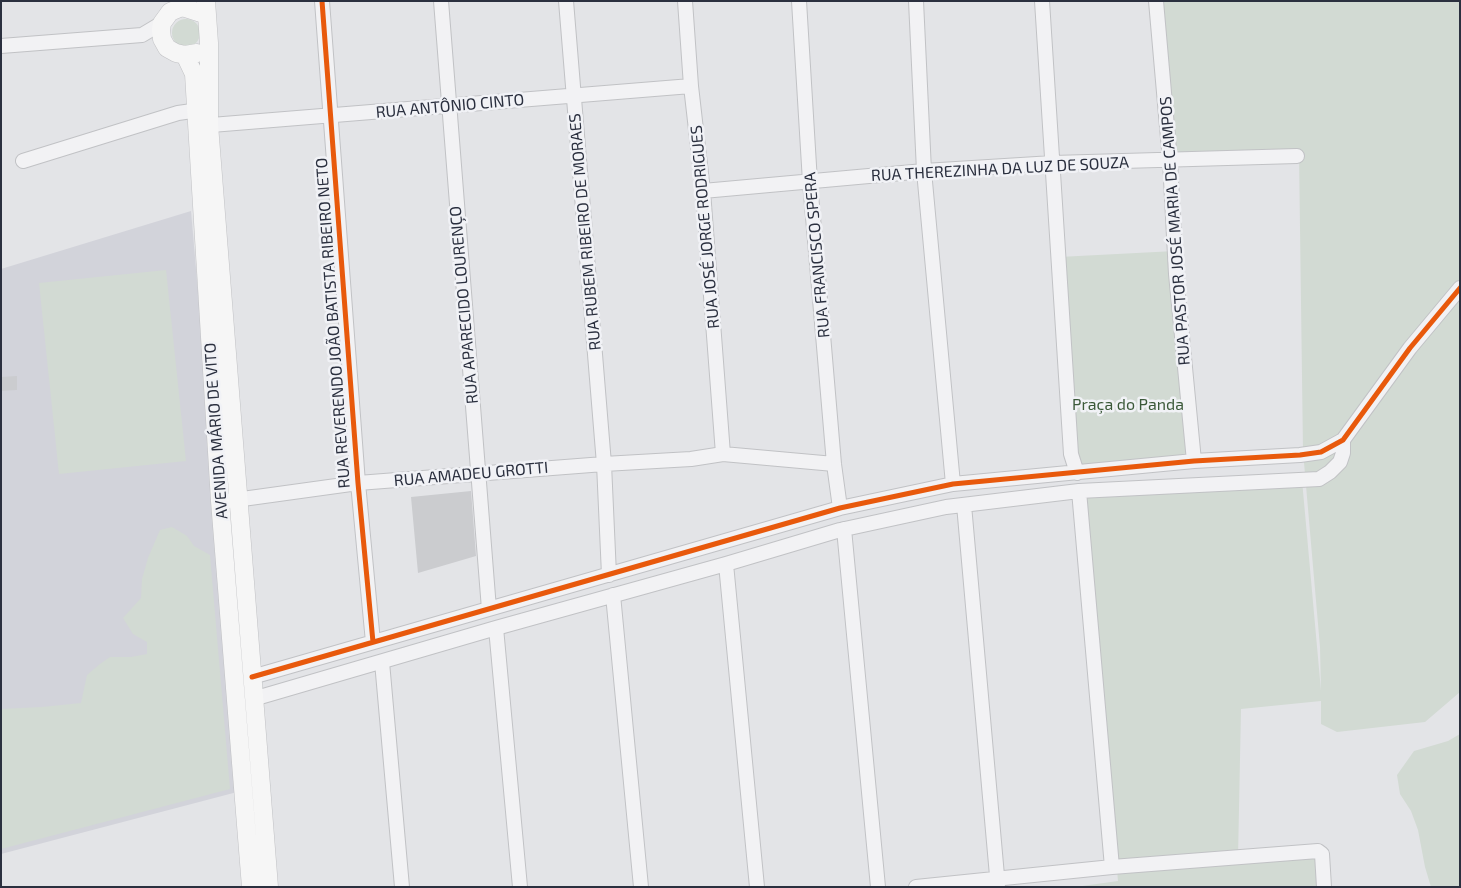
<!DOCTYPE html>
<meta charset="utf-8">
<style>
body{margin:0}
#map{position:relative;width:1461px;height:888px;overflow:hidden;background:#e3e4e7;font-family:"Exo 2",sans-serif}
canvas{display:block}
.frame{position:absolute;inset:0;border:2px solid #2b303f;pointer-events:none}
</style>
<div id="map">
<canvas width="1461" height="888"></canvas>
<div class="frame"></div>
</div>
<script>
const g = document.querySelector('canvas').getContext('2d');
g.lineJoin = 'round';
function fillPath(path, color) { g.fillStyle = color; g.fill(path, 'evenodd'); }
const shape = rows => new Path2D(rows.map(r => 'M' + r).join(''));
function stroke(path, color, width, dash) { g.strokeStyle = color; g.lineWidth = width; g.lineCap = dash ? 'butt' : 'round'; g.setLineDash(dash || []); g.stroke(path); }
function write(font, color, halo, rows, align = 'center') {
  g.font = font + ' "Exo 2",sans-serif'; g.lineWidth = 5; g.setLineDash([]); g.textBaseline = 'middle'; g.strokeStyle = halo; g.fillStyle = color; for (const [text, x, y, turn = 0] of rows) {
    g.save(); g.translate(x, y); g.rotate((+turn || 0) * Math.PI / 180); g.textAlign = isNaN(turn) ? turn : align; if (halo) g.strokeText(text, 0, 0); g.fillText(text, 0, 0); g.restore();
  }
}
fillPath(shape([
 [191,211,241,791,1,854,1,269]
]), '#d2d3da');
fillPath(shape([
 [1157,1,1460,1,1460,692,1425,722,1337,732,1321,724,1321,701,1241,709,1238,858,1319,853,1321,887,1075,887,1118,881,1084,493,1302,480,1321,691,1320,647,1303,451,1299,153,1172,157],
 '172 33a14 14 0 1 1 28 0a14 14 0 1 1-28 0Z',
 [1175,251,1194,461,1081,473,1071,454,1059,257],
 [166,270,186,461,59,474,39,283],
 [172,527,187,536,194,546,210,555,230,789,1,849,1,709,42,707,81,703,87,675,100,664,110,657,131,657,147,654,147,642,133,634,123,618,141,598,142,579,148,558,160,530],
 [1460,734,1460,887,1431,887,1425,867,1418,830,1411,811,1400,794,1397,775,1414,751,1448,741]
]), '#d2dad3');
fillPath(shape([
 [17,376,17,390,1,391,1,377],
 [471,491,476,556,418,573,411,497]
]), '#cbcccf');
const minor = shape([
 [322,1,358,483,373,642],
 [441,1,489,609],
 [566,1,604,464,609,575],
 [685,1,691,86,703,191,723,454],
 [799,1,810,182,834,464,840,508],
 [916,1,924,171,953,484],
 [1042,1,1071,454,1077,473],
 [1156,1,1170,161,1176,274,1194,461],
 [1,46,142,35,162,23],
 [199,126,691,86],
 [23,161,178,113,206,109],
 [703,191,924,171,1053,163,1297,156],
 [1079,491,1112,867],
 [228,501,358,483,604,464,691,459,723,454,834,464],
 [964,505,998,887],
 [844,529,878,887],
 [726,564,757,887],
 [613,595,641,887],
 [496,628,520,887],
 [382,662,402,887],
 [252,677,840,508,953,484,1194,461,1300,455,1321,452,1343,440,1410,348,1460,288],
 [253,699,496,628,726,564,840,530,946,507,1079,491,1319,479,1330,472,1340,462,1343,453,1343,440],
 [916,887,1112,867,1318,851,1322,854,1324,887]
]);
const major = shape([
 [206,1,209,43,209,125,269,887],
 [197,53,185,55,176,53,167,48,162,39,161,30,162,23,170,12,182,7,207,15],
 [185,55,194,74,220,501,251,887]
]);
stroke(minor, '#c1c2c5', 16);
stroke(major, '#c0c1c4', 19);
stroke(minor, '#f2f2f4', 14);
stroke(major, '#f6f6f6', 18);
stroke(shape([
 [322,1,358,483,373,642],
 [252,677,840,508,953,484,1194,461,1300,455,1321,452,1343,440,1410,348,1460,288]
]), '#e8590c', 5);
write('16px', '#2b303f', '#f1f2f6', [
 ["RUA ANTÔNIO CINTO",450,106,-5],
 ["RUA THEREZINHA DA LUZ DE SOUZA",1000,169,-3],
 ["RUA JOSÉ JORGE RODRIGUES",705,227,-95],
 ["RUA PASTOR JOSÉ MARIA DE CAMPOS",1175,231,-94],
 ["RUA RUBEM RIBEIRO DE MORAES",585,232,-95],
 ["RUA FRANCISCO SPERA",817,255,-95],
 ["RUA APARECIDO LOURENÇO",464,305,-95],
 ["RUA REVERENDO JOÃO BATISTA RIBEIRO NETO",333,323,-94],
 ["AVENIDA MÁRIO DE VITO",216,431,-94],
 ["RUA AMADEU GROTTI",471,474,-5]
]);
write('16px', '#3b5939', '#f1f2f6', [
 ["Praça do Panda",1128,405]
]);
</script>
